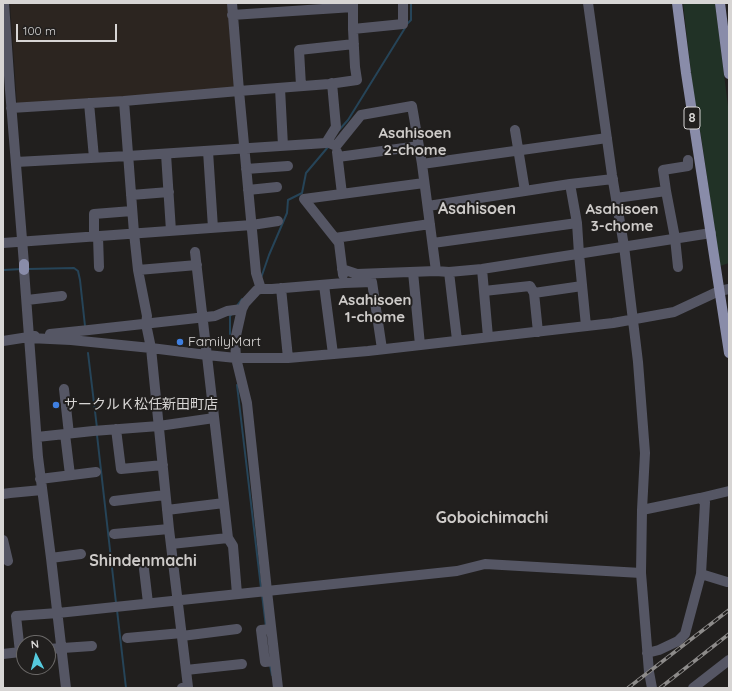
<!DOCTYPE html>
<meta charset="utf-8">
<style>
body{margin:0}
#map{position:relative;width:732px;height:691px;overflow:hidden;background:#211f1e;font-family:Quicksand,sans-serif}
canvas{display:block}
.frame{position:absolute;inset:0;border:4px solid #d7d5d4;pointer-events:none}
.north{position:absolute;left:16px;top:635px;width:40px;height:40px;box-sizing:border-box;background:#211f1e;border:1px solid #6a6867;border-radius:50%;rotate:354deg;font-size:11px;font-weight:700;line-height:16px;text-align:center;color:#d7d5d4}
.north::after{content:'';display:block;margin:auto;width:14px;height:18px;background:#55cade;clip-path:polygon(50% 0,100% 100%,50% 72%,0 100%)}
.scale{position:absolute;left:16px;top:24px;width:101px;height:18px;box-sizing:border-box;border:2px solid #d7d5d4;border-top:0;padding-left:5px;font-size:12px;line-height:14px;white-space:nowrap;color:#d7d5d4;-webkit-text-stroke:3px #211f1e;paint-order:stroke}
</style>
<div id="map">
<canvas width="732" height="691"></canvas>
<div class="frame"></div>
<div class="north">N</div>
<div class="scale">100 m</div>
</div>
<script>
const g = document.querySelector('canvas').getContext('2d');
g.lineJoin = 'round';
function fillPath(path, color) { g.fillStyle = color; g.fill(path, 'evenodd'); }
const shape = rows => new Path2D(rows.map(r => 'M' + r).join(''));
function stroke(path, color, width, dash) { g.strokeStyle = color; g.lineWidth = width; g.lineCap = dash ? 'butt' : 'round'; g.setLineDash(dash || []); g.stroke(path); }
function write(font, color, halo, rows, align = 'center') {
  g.font = font + ' Quicksand,"Noto Sans JP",sans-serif'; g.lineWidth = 4; g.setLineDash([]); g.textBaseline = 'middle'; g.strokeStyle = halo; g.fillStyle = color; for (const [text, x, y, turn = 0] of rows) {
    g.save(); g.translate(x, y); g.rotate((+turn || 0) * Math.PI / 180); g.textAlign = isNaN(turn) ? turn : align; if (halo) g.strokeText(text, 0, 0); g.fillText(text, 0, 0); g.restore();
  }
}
fillPath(shape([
 [10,3,228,3,234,89,17,105]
]), '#2c2520');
fillPath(shape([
 [683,3,715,3,729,114,729,263,720,266,701,136,695,107]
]), '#213226');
stroke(shape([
 [407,24,411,20,411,3],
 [339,130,348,120,405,28],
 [28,269,74,268,78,271,80,280,85,326],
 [3,270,22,269],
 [261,278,269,255,287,213,288,200,302,193,306,173,328,147],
 [236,307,242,299],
 [230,334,230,316,232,314],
 [88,353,97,428],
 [237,385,261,588],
 [97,435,116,603],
 [262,594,266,627],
 [117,610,126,688],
 [270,665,272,675]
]), '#264458', 2);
stroke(shape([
 [4,3,10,90,24,264],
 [353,3,353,29],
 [588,3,612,175,624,246,638,362,645,453,642,510,641,573,649,672,652,688],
 [232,15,353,7],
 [301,86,299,50,354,44],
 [280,88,283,146],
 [89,103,94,158],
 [11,108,124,101],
 [515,130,525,191],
 [327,142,336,146,361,115,412,106,422,164],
 [208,151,213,228],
 [337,152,342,194],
 [166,154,171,231],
 [338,157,419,146],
 [16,162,128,156,326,143,336,127,332,83],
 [246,169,288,166],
 [570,184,613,179],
 [248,190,277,187],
 [666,191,663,170,688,166,688,160],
 [131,195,169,192],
 [616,198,666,191,675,238,678,267],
 [428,206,570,184,577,223,579,254,586,326],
 [94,236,94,214,132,211],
 [98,236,99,267],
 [335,238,430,224],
 [3,243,252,225,278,221],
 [433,243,577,223],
 [342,269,357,274,436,271,449,272,482,269,711,233],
 [482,269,488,337],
 [24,270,38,457,51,558,66,688],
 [138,270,197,265],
 [436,271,422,164,607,138],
 [413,272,420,345],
 [449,272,457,340],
 [343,275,339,243,304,199,424,183],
 [324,285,333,354],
 [281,288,288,358],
 [261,289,256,273,239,91,329,84,357,80,355,67,353,29,403,24,403,3],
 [484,291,530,286,534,293,538,332],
 [534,293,582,286],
 [27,300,62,296],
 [242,309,235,340,236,358,247,403,267,591,457,571,485,564,641,573],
 [50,334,89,330,215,316,227,311,242,309,245,303,257,290,261,289,272,289,344,283,372,282,382,349],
 [29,338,71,340,151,348,207,355,236,358,288,358,368,351,613,323,674,312,719,291,729,289],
 [3,341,35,336],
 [64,389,69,434],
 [116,429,121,469,163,465],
 [65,434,70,475],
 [37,437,93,431,159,426,214,418],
 [40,479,96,472],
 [3,494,10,493,42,490],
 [700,498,729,491],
 [114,501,165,495],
 [167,510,224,503],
 [642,510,700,498,705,502,701,574,685,634,678,641,659,650,647,653],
 [114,534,169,529],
 [228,538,233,546,237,594],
 [3,540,8,561],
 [171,544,228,538,195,252],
 [51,558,81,554],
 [144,569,148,603],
 [701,574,727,582,729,582],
 [271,629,261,630,265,662,275,661],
 [182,636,237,629],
 [127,638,182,633],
 [48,649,92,646],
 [3,654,20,652,16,616,58,613,267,591,278,688],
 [186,670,242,664],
 [182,688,188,687,169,529,151,348,146,324,147,316,138,270,134,233,124,101,239,91,232,3],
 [693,688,729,660]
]), '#555664', 10);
stroke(shape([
 [677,3,686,73,729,353],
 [720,3,729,74],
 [24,264,24,270]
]), '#898ca9', 10);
const rail = shape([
 [628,688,729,610],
 [660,688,729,634]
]);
stroke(rail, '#8d8b8a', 3.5);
stroke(rail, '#211f1e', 2, [6]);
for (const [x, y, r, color] of [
 [180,342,4,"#3f7fe0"],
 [56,405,4,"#3f7fe0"]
]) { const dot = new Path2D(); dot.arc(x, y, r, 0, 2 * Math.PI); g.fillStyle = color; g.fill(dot); stroke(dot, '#211f1e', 1.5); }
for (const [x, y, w] of [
 [692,118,16]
]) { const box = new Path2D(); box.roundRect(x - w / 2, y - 11, w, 22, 3); g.fillStyle = '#211f1e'; g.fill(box); stroke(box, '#d7d5d4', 1); }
write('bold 13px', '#d7d5d4', null, [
 ["8",692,118]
]);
write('14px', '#d7d5d4', '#211f1e', [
 ["FamilyMart",188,342],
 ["サークルＫ松任新田町店",64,405]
], 'left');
write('bold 15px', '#cecbc9', '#211f1e', [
 ["Asahisoen",415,133],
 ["2-chome",415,150],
 ["Asahisoen",622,209],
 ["3-chome",622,226],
 ["Asahisoen",375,300],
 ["1-chome",375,317]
]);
write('bold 16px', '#cecbc9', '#211f1e', [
 ["Asahisoen",477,209],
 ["Goboichimachi",492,518],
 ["Shindenmachi",143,561]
]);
</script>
